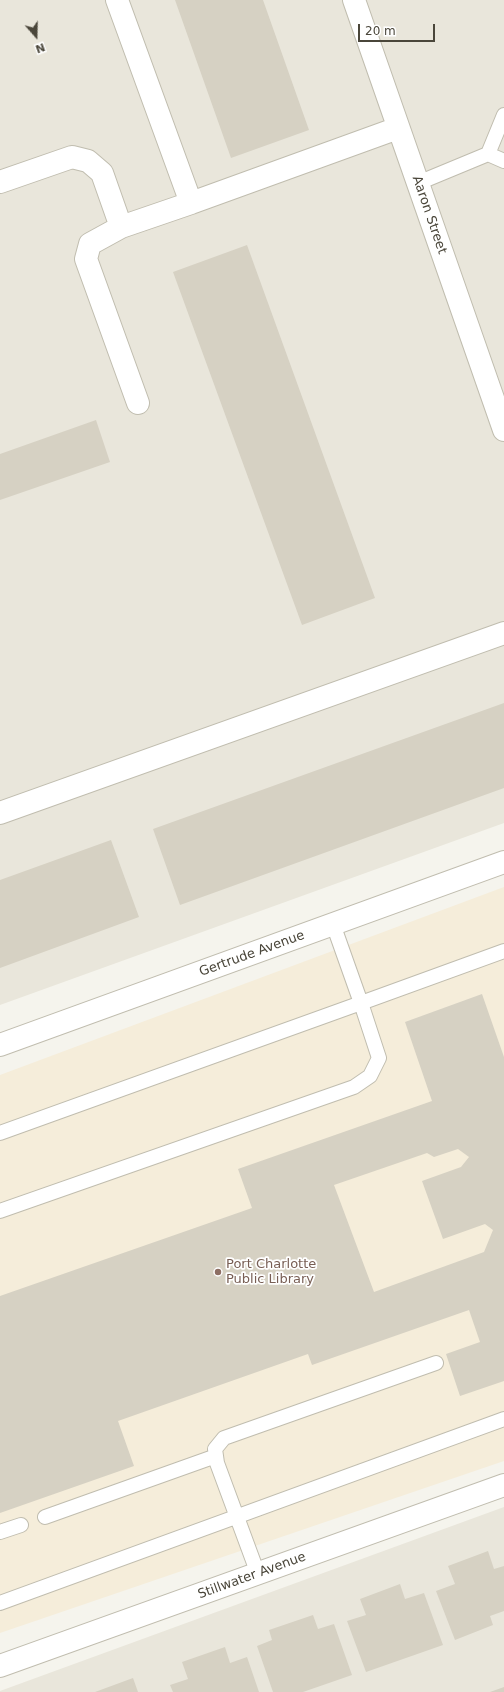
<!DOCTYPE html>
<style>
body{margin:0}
#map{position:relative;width:504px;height:1692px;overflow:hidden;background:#f5f4ed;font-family:"DejaVu Sans",sans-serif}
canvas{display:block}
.north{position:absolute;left:16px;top:16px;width:40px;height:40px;-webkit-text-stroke:3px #fff;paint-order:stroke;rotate:160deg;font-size:11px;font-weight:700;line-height:16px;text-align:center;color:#4a463a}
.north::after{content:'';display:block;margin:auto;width:14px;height:18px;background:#4a463a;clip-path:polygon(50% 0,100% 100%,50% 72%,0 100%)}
.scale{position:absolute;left:358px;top:24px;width:77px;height:18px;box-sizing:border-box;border:2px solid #4a463a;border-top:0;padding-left:5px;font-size:12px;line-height:14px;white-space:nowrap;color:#4a463a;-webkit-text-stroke:3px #fff;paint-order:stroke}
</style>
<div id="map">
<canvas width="504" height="1692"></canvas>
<div class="north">N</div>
<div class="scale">20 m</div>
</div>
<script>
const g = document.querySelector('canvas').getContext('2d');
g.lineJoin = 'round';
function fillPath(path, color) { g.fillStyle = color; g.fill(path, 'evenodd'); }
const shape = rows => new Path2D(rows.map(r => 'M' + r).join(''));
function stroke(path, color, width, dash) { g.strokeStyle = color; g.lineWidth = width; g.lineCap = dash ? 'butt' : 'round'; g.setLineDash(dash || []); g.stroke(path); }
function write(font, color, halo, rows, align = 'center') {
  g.font = font + ' "DejaVu Sans",sans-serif'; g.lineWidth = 3.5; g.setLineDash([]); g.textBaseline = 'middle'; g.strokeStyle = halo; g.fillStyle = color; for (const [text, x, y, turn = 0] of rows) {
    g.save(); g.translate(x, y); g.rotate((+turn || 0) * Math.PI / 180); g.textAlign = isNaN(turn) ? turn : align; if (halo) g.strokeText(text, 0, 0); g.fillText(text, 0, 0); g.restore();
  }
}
fillPath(shape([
 [0,0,504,0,504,823,0,1005],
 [504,1507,504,1692,0,1692,0,1691]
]), '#e9e6db');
fillPath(shape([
 [504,887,504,1461,0,1633,0,1075]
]), '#f5edda');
fillPath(shape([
 [175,0,263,0,309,130,231,158],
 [247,245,375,598,302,625,173,272],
 [96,420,110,462,0,500,0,454],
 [504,703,504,788,180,905,153,829],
 [111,840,139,917,0,968,0,880],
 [482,994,504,1057,504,1381,460,1396,446,1354,480,1342,469,1310,312,1365,308,1354,118,1421,134,1466,0,1513,0,1296,252,1208,238,1169,432,1101,405,1022],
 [458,1149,469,1157,461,1167,422,1181,443,1239,485,1224,493,1230,484,1252,374,1292,334,1185,427,1153,434,1157],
 [488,1551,494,1569,504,1566,504,1611,490,1616,493,1625,455,1640,436,1591,455,1584,448,1566],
 [400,1584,405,1599,424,1593,443,1645,366,1672,347,1621,366,1615,360,1599],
 [313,1615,318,1629,334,1624,352,1675,303,1692,273,1692,257,1646,272,1640,269,1630],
 [225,1647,230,1663,247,1657,259,1692,173,1692,170,1685,188,1679,182,1662],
 [133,1678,138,1692,95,1692],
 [504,1687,504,1692,490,1692]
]), '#d6d1c3');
const service = shape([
 [488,154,504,161],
 [418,183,488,154,504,115],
 [0,1133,361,1003,333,924],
 [0,1211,354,1087,370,1076,379,1058,361,1003,504,951],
 [45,1517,216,1456],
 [0,1532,21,1525],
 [258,1574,217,1463,215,1449,224,1438,436,1363],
 [0,1603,504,1419]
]);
const minor = shape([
 [117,0,191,203,398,128],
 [354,0,504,430],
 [0,182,72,157,88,161,102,173,121,227,191,203],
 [121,227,90,244,86,259,138,403],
 [0,813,504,633],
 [0,1045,504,862],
 [0,1666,504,1485]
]);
stroke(service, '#c0bdaf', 16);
stroke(minor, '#c0bdaf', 24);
stroke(service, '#fff', 14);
stroke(minor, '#fff', 22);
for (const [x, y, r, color] of [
 [218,1272,4,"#8d6e63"]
]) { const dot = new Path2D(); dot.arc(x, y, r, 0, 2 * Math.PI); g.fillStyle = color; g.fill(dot); stroke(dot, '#fff', 1.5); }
write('13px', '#4a463a', '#fff', [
 ["Aaron Street",429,215,71],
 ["Gertrude Avenue",252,954,-20],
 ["Stillwater Avenue",252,1576,-20]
]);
write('13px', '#785e54', '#fff', [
 ["Port Charlotte",226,1265],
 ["Public Library",226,1280]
], 'left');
</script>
